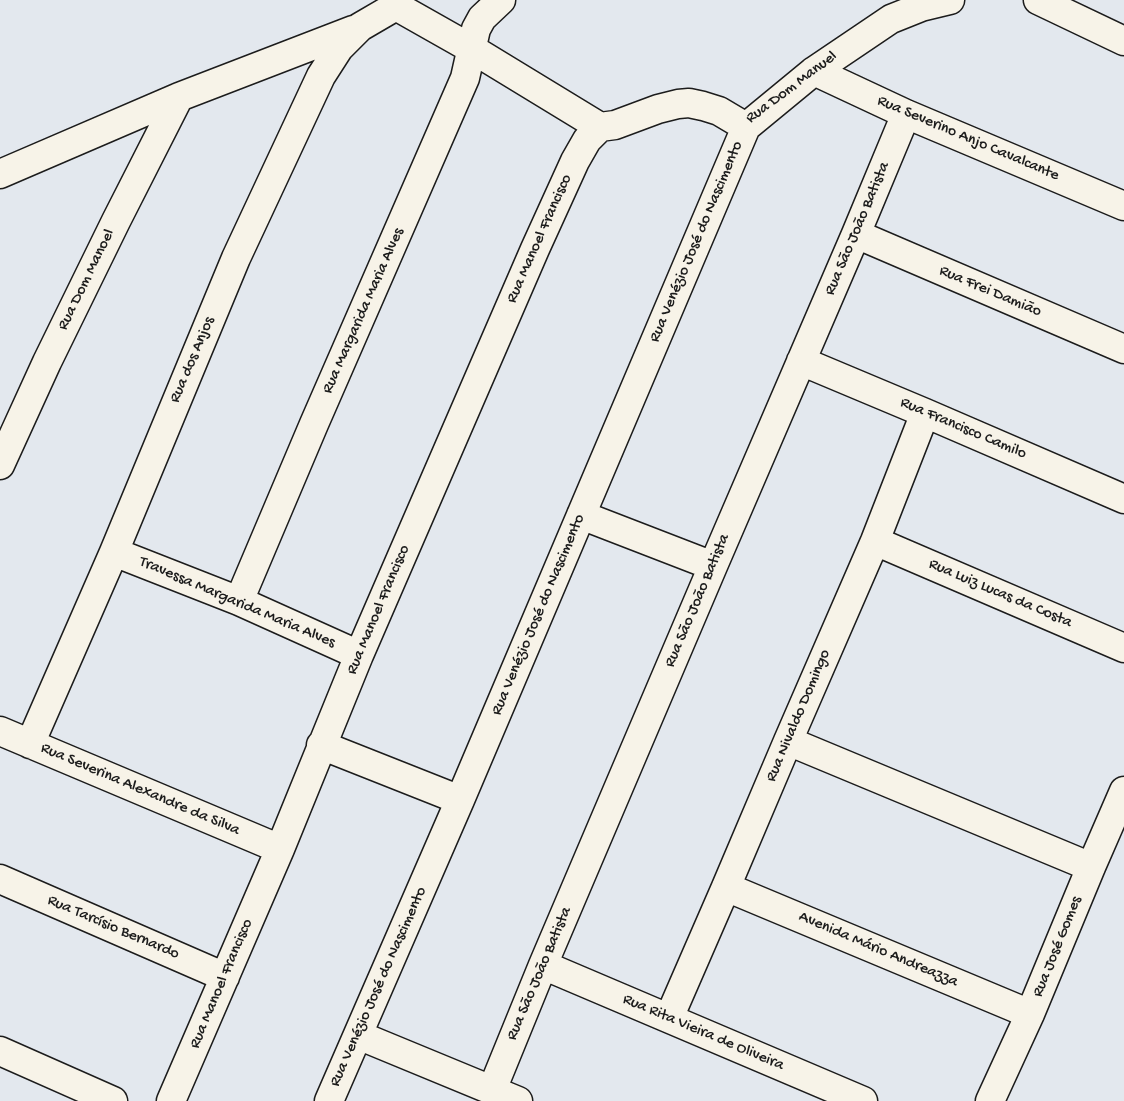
<!DOCTYPE html>
<meta charset="utf-8">
<style>
body{margin:0}
canvas{display:block;background:#e3e8ee}
</style>
<canvas width="1124" height="1101"></canvas>
<script>
const g = document.querySelector('canvas').getContext('2d');
g.lineJoin = 'round';
const shape = rows => new Path2D(rows.map(r => 'M' + r).join(''));
function stroke(path, color, width, dash) { g.strokeStyle = color; g.lineWidth = width; g.lineCap = dash ? 'butt' : 'round'; g.setLineDash(dash || []); g.stroke(path); }
function write(font, color, halo, rows, align = 'center') {
  g.font = font + ' "Gochi Hand",sans-serif'; g.lineWidth = 5; g.setLineDash([]); g.textBaseline = 'middle'; g.strokeStyle = halo; g.fillStyle = color; for (const [text, x, y, turn = 0] of rows) {
    g.save(); g.translate(x, y); g.rotate((+turn || 0) * Math.PI / 180); g.textAlign = isNaN(turn) ? turn : align; if (halo) g.strokeText(text, 0, 0); g.fillText(text, 0, 0); g.restore();
  }
}
const street = shape([
 [1038,0,1124,41],
 [396,6,472,49,600,127,615,125,658,109,678,104,689,103,703,106,719,111,746,127],
 [814,71,906,114,1124,206],
 [0,174,179,97,353,30],
 [856,234,1124,349],
 [801,361,925,413,1124,499],
 [0,465,47,362,116,221,179,97],
 [581,515,713,566],
 [875,541,1124,648],
 [114,552,239,601,359,655],
 [239,601,314,424,465,78,476,29,482,18,501,0],
 [0,731,280,849],
 [788,741,1091,867],
 [30,744,114,552,236,258,321,76,339,48,360,27,396,6],
 [321,745,460,800],
 [0,879,225,977],
 [726,887,1030,1014],
 [543,965,863,1101],
 [669,1018,726,887,788,741,875,541,925,413],
 [358,1035,518,1101],
 [492,1090,543,965,713,566,856,234,906,114],
 [171,1101,280,849,359,655,535,249,575,161,587,140,600,127],
 [329,1101,460,800,746,127,814,71,891,19,921,7,950,0],
 [990,1101,1030,1014,1091,867,1124,791]
]);
const secondary = shape([
 [0,1051,113,1101]
]);
stroke(street, '#1c1c1c', 31);
stroke(secondary, '#1c1c1c', 31);
stroke(street, '#f7f3e8', 28);
stroke(secondary, '#f7f3e8', 28);
write('16px', '#1c1c1c', '#f7f3e8', [
 ["Rua Dom Manuel",792,88,-37],
 ["Rua Severino Anjo Cavalcante",968,139,23],
 ["Rua São João Batista",858,229,-67],
 ["Rua Manoel Francisco",540,239,-66],
 ["Rua Venézio José do Nascimento",697,242,-67],
 ["Rua Dom Manoel",87,280,-64],
 ["Rua Frei Damião",990,292,23],
 ["Rua Margarida Maria Alves",364,311,-66],
 ["Rua dos Anjos",193,360,-67],
 ["Rua Francisco Camilo",963,429,23],
 ["Rua Luiz Lucas da Costa",1000,594,23],
 ["Rua São João Batista",698,601,-67],
 ["Travessa Margarida Maria Alves",237,603,23],
 ["Rua Manoel Francisco",379,610,-67],
 ["Rua Venézio José do Nascimento",539,615,-67],
 ["Rua Nivaldo Domingo",799,716,-67],
 ["Rua Severina Alexandre da Silva",140,790,23],
 ["Rua Tarcísio Bernardo",113,928,23],
 ["Rua José Gomes",1058,947,-68],
 ["Avenida Mário Andreazza",878,950,23],
 ["Rua São João Batista",540,974,-67],
 ["Rua Manoel Francisco",222,984,-67],
 ["Rua Venézio José do Nascimento",379,987,-66],
 ["Rua Rita Vieira de Oliveira",703,1033,23]
]);
</script>
